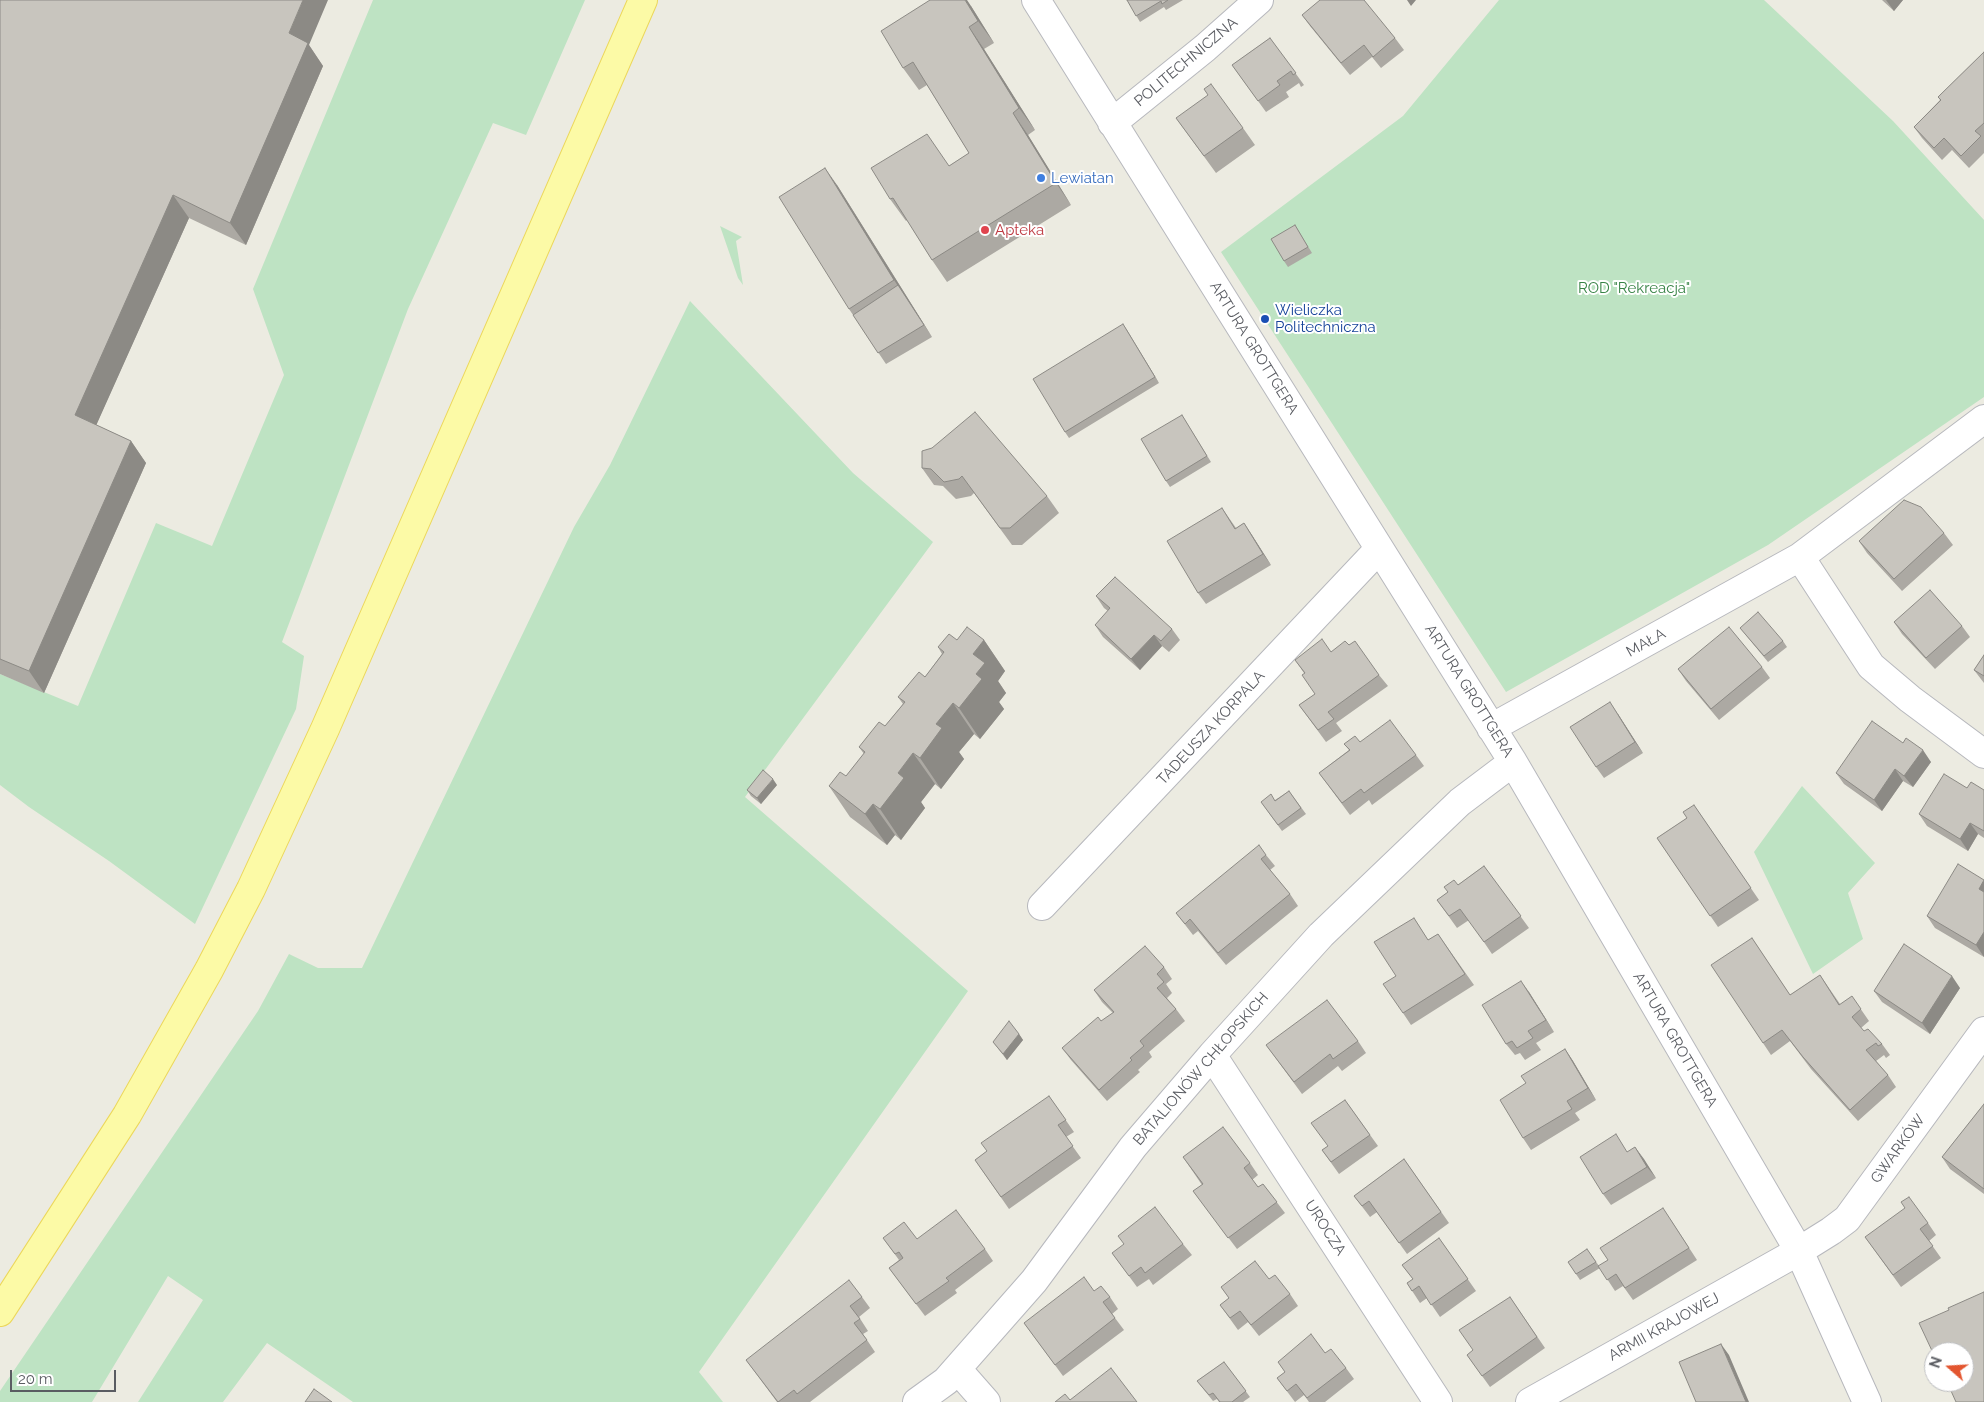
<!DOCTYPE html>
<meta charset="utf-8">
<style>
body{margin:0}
#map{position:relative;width:1984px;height:1402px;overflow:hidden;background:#ecebe1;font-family:Raleway,sans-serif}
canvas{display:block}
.north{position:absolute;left:1924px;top:1342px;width:50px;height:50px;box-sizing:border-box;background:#fff;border:1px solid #bdbec0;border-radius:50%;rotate:289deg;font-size:14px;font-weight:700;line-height:20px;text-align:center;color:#5a5c62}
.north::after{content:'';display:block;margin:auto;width:18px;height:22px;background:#e35630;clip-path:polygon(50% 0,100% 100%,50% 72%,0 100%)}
.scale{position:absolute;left:10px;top:1370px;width:106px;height:22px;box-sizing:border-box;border:2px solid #5a5c62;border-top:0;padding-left:6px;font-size:15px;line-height:18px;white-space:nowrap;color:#5a5c62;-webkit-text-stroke:4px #fff;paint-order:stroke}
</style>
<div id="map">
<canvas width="1984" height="1402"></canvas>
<div class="north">N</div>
<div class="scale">20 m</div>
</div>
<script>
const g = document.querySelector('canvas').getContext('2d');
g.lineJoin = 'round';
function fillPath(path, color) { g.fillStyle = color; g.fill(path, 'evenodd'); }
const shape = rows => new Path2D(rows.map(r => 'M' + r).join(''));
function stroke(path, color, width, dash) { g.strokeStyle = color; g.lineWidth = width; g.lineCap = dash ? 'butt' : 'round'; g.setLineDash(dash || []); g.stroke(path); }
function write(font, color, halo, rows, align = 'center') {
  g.font = font + ' Raleway,sans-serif'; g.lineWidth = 4; g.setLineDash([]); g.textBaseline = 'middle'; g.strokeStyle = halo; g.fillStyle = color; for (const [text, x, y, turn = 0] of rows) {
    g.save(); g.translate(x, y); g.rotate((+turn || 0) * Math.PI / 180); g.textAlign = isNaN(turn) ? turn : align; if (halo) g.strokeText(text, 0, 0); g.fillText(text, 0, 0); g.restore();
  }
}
fillPath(shape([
 [373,0,585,0,526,135,493,123,408,309,282,642,304,656,296,709,195,924,109,861,29,807,0,785,0,674,78,706,156,523,212,546,284,375,253,289],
 [1499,0,1764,0,1893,121,1984,220,1984,397,1768,545,1506,692,1221,252,1403,116],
 [720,226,742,237,736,241,743,285,738,278],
 [690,301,853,473,933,542,745,797,968,991,699,1372,723,1402,353,1402,267,1343,223,1402,138,1402,203,1300,168,1276,92,1402,0,1402,0,1391,258,1011,289,954,318,968,362,968,574,527,610,465],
 [1802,786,1875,863,1848,893,1863,939,1813,974,1754,852]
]), '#bee3c3');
const minor = shape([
 [1036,0,1513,762,1799,1251,1867,1402],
 [1112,123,1205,48,1259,0],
 [1800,557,1871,666,1910,699,1984,754],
 [1491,728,1800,557,1984,419],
 [1042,906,1379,549],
 [1212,1055,1438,1402],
 [957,1369,986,1402],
 [917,1402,946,1381,1034,1281,1133,1147,1212,1055,1321,935,1460,802,1513,762],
 [1530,1402,1799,1251,1831,1231,1847,1219,1984,1031]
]);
const major = shape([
 [0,1312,127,1115,209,970,251,889,325,729,643,0]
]);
stroke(minor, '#b7b8bd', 30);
stroke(major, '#ecd75a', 30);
stroke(minor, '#fff', 28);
stroke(major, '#fcfaa6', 28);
fillPath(shape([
 [0,0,309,45,323,66,246,245,189,218,96,425,131,441,146,463,44,693,0,674],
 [1127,0,1183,0,1166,10,1164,7,1140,22],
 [1882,0,1903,0,1894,11],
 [971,6,994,43,984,49,1035,130,1028,135,1071,205,947,282,932,260,907,220,906,221,890,199,949,166,969,153,927,85,919,90,903,68],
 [1302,15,1395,38,1404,50,1381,68,1372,57,1350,75,1310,26],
 [1270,38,1304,85,1301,87,1299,83,1286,92,1289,97,1266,112,1232,65],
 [1984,52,1984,153,1969,168,1952,150,1942,160,1922,138,1914,127,1940,100,1938,97],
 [1176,118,1243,128,1255,145,1216,173],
 [837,185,932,337,886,364,849,309],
 [1295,225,1312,253,1288,267,1284,261],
 [1123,324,1159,383,1069,438,1065,432],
 [1182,415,1211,462,1170,487,1166,481],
 [922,451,1047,496,1059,513,1022,545,1012,545,974,493,971,496,956,499,943,486,934,485,922,468],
 [1222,508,1236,528,1244,523,1271,565,1206,604,1198,593],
 [1944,533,1953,545,1902,591,1867,553,1859,541],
 [1096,596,1172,629,1180,640,1169,652,1162,646,1140,670,1103,637,1095,625,1108,611,1104,608],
 [1894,622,1962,626,1970,637,1935,669,1902,634],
 [1740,628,1783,641,1787,647,1768,662],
 [957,640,984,640,1005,671,998,681,1006,693,999,702,1004,709,980,739,974,734,959,752,964,759,941,789,935,784,921,802,925,808,901,840,895,835,887,845,850,817,829,786,846,776,864,754,859,747,885,726,903,704,898,697,925,677,942,654,938,647],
 [1349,645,1379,675,1388,686,1336,723,1342,731,1326,742,1299,705,1315,694,1304,673,1295,660,1331,652],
 [1984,655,1984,683,1974,670],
 [1762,667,1770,678,1719,720,1686,681,1678,669],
 [1618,714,1643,753,1604,778,1596,767],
 [1360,742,1416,755,1424,766,1372,805,1369,800,1350,815,1319,773,1349,750,1344,744],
 [1903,743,1931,762,1913,787,1903,781,1882,811,1844,784,1836,773],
 [777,785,761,804,751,796,747,790],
 [1967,788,1984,790,1984,838,1978,834,1968,851,1927,826,1919,814],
 [1289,791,1306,814,1282,831,1261,802,1275,800],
 [1694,805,1759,900,1718,927,1657,838,1687,818],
 [1266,855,1275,866,1270,870,1290,894,1298,906,1226,965,1198,931,1193,935,1176,913],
 [1484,866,1529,928,1492,954,1469,920,1457,928,1437,900],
 [1984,880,1984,957,1935,928,1927,916],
 [1414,918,1428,940,1438,934,1474,985,1411,1025,1403,1013,1396,976],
 [1752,938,1790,995,1820,975,1840,1004,1860,1008,1869,1021,1861,1028,1864,1031,1882,1044,1890,1055,1886,1058,1884,1055,1876,1061,1888,1075,1896,1087,1858,1121,1811,1069,1790,1041,1771,1055,1763,1043],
 [1164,967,1172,979,1166,984,1172,993,1167,998,1176,1009,1185,1021,1149,1052,1152,1057,1138,1070,1140,1072,1107,1101,1071,1060,1062,1048,1113,1013,1102,1002,1094,990],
 [1960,988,1930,1034,1882,1002,1874,991],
 [1529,992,1554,1032,1536,1043,1541,1050,1525,1060,1520,1053,1515,1055,1506,1044],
 [1019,1034,1023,1040,1007,1060,993,1042],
 [1358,1041,1366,1053,1342,1071,1338,1066,1302,1094,1266,1045],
 [1565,1049,1573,1061,1596,1100,1575,1113,1580,1120,1531,1150,1523,1138,1526,1083],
 [1049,1096,1074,1132,1066,1137,1081,1158,1009,1209,975,1160,987,1151],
 [1345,1100,1378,1146,1339,1174,1322,1150,1328,1146],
 [1984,1104,1984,1194,1950,1169,1942,1157],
 [1635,1147,1656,1178,1611,1205,1603,1194,1628,1152],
 [1183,1157,1250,1163,1258,1175,1252,1180,1258,1187,1263,1184,1285,1213,1237,1249,1193,1191,1202,1185],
 [1404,1159,1449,1223,1407,1254,1377,1212,1370,1217,1354,1196],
 [1671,1220,1697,1260,1633,1300,1623,1286,1615,1291,1600,1268,1580,1280,1568,1262,1587,1249,1599,1266],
 [1928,1223,1936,1235,1929,1241,1941,1258,1901,1287,1865,1237],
 [883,1238,917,1239,985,1249,993,1261,955,1290,957,1293,925,1316,889,1268,899,1260],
 [1439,1238,1476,1291,1440,1317,1427,1298,1420,1303,1407,1283,1413,1279,1402,1265],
 [1183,1244,1192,1255,1153,1285,1149,1279,1137,1287,1112,1253],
 [1269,1279,1290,1294,1298,1306,1259,1336,1248,1322,1238,1330,1220,1305,1229,1298,1221,1287],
 [1094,1291,1110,1297,1118,1309,1112,1314,1124,1330,1063,1376,1024,1323],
 [862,1297,870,1308,859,1317,868,1331,863,1334,875,1352,810,1402,777,1402,746,1360],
 [1510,1297,1545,1348,1490,1387,1467,1355,1473,1350],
 [1325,1353,1346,1368,1354,1379,1325,1402,1309,1402,1304,1395,1295,1402,1277,1378,1285,1372,1278,1362],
 [1224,1362,1250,1397,1243,1402,1219,1402,1217,1399,1213,1401,1197,1381]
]), '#aca9a3');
fillPath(shape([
 [303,0,328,0,309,45,323,66,246,245,230,223,289,33],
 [965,0,967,0,971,6,994,43,978,21],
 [1407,0,1416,0,1411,6],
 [1886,0,1903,0,1894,11],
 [969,27,984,49,1035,130,1019,108],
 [1013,113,1028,135,1071,205,1056,183],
 [825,168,837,185,932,337,894,280],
 [173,195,189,218,91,437,75,415],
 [1123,324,1127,330,1159,383,1155,377],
 [131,441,146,463,44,693,29,671],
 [1244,523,1252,535,1271,565,1263,554],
 [1154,635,1162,646,1140,670,1131,659],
 [984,640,1005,671,998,681,1006,693,999,702,1004,709,980,739,959,708,976,674,973,654],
 [1610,702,1618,714,1643,753,1635,742],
 [953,703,974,734,959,752,964,759,941,789,920,758,936,724],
 [1923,750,1931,762,1913,787,1904,776],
 [913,753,935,784,921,802,925,808,901,840,880,809,898,773],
 [1895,769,1903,781,1882,811,1874,800],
 [773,779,777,785,761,804,757,798],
 [873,804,895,835,887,845,865,814],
 [1970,823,1978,834,1968,851,1960,839],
 [1984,880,1984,896,1979,889],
 [1984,932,1984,957,1976,945],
 [1952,976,1960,988,1930,1034,1922,1023],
 [1521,981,1529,992,1554,1032,1546,1020],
 [1019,1034,1023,1040,1007,1060,1003,1054],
 [1565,1049,1573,1061,1596,1100,1588,1088],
 [1635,1147,1644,1159,1656,1178,1647,1167],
 [1721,1344,1729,1355,1749,1402,1746,1402]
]), '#8c8a85');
const building = shape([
 [0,0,303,0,289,33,308,43,230,223,173,195,75,415,131,441,29,671,0,659,0,0],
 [930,0,965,0,978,21,969,27,1019,108,1013,113,1056,183,932,260,893,198,890,199,871,168,927,134,949,166,969,153,913,62,903,68,881,31,930,0],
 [1127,0,1168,0,1162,4,1161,1,1136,16,1127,0],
 [1320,0,1364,0,1395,38,1373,57,1364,45,1341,63,1302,15,1320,0],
 [1270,38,1296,73,1293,75,1291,71,1277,81,1280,85,1258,101,1232,65,1270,38],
 [1984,52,1984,123,1975,131,1981,136,1961,156,1944,138,1934,148,1914,127,1941,100,1938,97,1984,52],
 [1211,84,1243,128,1204,156,1176,118,1208,95,1204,89,1211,84],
 [825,168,894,280,849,309,779,197,825,168],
 [1295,225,1308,247,1284,261,1271,239,1295,225],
 [898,285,924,325,878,353,853,315,898,285],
 [1123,324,1155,377,1065,432,1033,379,1123,324],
 [975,412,1047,496,1010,528,1000,528,962,476,959,479,944,482,931,469,922,468,922,451,932,448,975,412],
 [1182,415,1207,456,1166,481,1141,439,1182,415],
 [1904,500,1921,507,1944,533,1894,579,1859,541,1904,500],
 [1222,508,1235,529,1244,523,1263,554,1198,593,1167,541,1222,508],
 [1115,577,1172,629,1161,641,1154,635,1131,659,1095,625,1110,608,1096,596,1115,577],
 [1930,590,1962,626,1926,658,1894,622,1930,590],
 [1758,612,1783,641,1764,656,1740,628,1758,612],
 [967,627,984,640,973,654,985,663,976,674,982,679,959,708,953,703,936,724,942,728,920,758,913,753,898,773,904,778,880,809,873,804,865,814,829,786,840,772,846,776,865,752,859,747,879,722,885,726,905,702,898,697,919,672,925,677,944,652,938,647,949,634,957,640,967,627],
 [1729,627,1762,667,1711,709,1678,669,1729,627],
 [1322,639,1331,652,1345,641,1349,645,1355,641,1379,675,1328,712,1334,719,1318,730,1299,705,1315,694,1302,675,1305,673,1295,660,1322,639],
 [1984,655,1984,676,1974,670,1984,655],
 [1610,702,1635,742,1596,767,1570,727,1610,702],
 [1390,720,1416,755,1364,793,1361,789,1342,803,1319,773,1350,750,1344,744,1355,736,1360,742,1390,720],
 [1872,721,1903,743,1906,738,1923,750,1904,776,1895,769,1874,800,1836,773,1872,721],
 [763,770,773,779,757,798,747,790,763,770],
 [1944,774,1967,788,1971,782,1984,790,1984,831,1970,823,1960,839,1919,814,1944,774],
 [1289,791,1301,808,1278,825,1261,802,1271,794,1275,801,1289,791],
 [1694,805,1751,888,1710,916,1657,838,1687,818,1683,812,1694,805],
 [1259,845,1266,855,1261,859,1290,894,1218,953,1190,919,1185,924,1176,913,1259,845],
 [1958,864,1984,880,1979,889,1984,892,1984,932,1976,945,1927,916,1958,864],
 [1484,866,1521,916,1484,942,1460,909,1449,916,1437,900,1448,892,1444,887,1454,880,1458,885,1484,866],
 [1414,918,1428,940,1438,934,1465,974,1403,1013,1383,984,1396,976,1374,942,1414,918],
 [1752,938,1790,995,1820,975,1839,1005,1852,996,1861,1009,1852,1017,1864,1031,1868,1029,1882,1044,1878,1046,1876,1043,1866,1050,1888,1075,1850,1110,1803,1057,1782,1030,1763,1043,1711,965,1752,938],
 [1904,944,1952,976,1922,1023,1874,991,1904,944],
 [1145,946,1164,967,1157,974,1164,982,1157,988,1176,1009,1140,1041,1144,1046,1130,1058,1132,1060,1099,1090,1062,1048,1098,1017,1101,1021,1114,1012,1094,990,1145,946],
 [1521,981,1546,1020,1528,1031,1533,1038,1517,1048,1512,1041,1506,1044,1482,1005,1521,981],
 [1327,1000,1358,1041,1333,1059,1330,1054,1294,1082,1266,1045,1327,1000],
 [1009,1021,1019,1034,1003,1054,993,1042,1009,1021],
 [1565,1049,1588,1088,1567,1101,1572,1109,1523,1138,1500,1100,1526,1083,1521,1076,1565,1049],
 [1049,1096,1066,1120,1058,1125,1073,1146,1001,1197,975,1160,987,1151,981,1143,1049,1096],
 [1345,1100,1370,1135,1331,1162,1322,1150,1328,1146,1311,1123,1345,1100],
 [1984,1104,1984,1189,1942,1157,1984,1104],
 [1223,1127,1250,1163,1244,1168,1258,1187,1263,1184,1277,1202,1228,1238,1193,1191,1203,1184,1183,1157,1223,1127],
 [1616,1134,1627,1152,1635,1147,1647,1167,1603,1194,1580,1157,1616,1134],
 [1404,1159,1441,1212,1399,1243,1369,1201,1362,1206,1354,1196,1404,1159],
 [1909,1197,1928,1223,1920,1229,1933,1246,1893,1275,1865,1237,1905,1208,1901,1202,1909,1197],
 [1155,1207,1183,1244,1145,1273,1141,1267,1129,1276,1112,1253,1124,1244,1118,1236,1155,1207],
 [1663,1208,1689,1248,1625,1288,1616,1274,1607,1280,1598,1266,1608,1260,1600,1248,1663,1208],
 [956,1210,985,1249,946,1278,949,1281,916,1304,889,1268,903,1258,899,1252,895,1254,883,1238,904,1222,917,1239,956,1210],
 [1439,1238,1468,1279,1431,1305,1419,1286,1412,1291,1407,1283,1413,1279,1402,1265,1439,1238],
 [1587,1249,1596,1262,1576,1274,1568,1262,1587,1249],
 [1255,1261,1269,1279,1275,1275,1290,1294,1251,1325,1240,1311,1230,1318,1220,1305,1229,1298,1221,1287,1255,1261],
 [1084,1277,1094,1291,1101,1286,1110,1297,1103,1302,1115,1318,1055,1365,1024,1323,1084,1277],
 [849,1280,862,1297,850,1306,860,1319,854,1323,867,1340,797,1394,794,1390,778,1402,746,1360,849,1280],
 [1984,1292,1984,1402,1956,1402,1947,1382,1964,1382,1964,1352,1934,1352,1934,1355,1919,1323,1949,1310,1948,1308,1984,1292],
 [1510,1297,1537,1337,1482,1376,1467,1355,1473,1350,1459,1330,1510,1297],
 [1311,1334,1325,1353,1331,1349,1346,1368,1307,1398,1296,1384,1287,1391,1277,1378,1285,1372,1278,1362,1311,1334],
 [1721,1344,1746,1402,1696,1402,1679,1362,1721,1344],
 [1224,1362,1246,1391,1232,1402,1220,1402,1213,1393,1209,1395,1197,1381,1224,1362],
 [1111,1368,1137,1402,1055,1402,1065,1394,1070,1400,1111,1368],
 [314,1389,332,1402,305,1402,314,1389]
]);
fillPath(building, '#c8c5be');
stroke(building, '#8c8a85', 1);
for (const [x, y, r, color] of [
 [1041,178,5,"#3f7fe0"],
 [985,230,5,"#e0444e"],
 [1265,319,5,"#1a4fb4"]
]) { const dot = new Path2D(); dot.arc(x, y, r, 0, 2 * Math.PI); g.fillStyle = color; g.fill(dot); stroke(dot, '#fff', 2); }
write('15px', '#5a5c62', '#fff', [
 ["POLITECHNICZNA",1186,62,-40],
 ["ARTURA GROTTGERA",1254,348,58],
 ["MAŁA",1646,643,-29],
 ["ARTURA GROTTGERA",1469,691,58],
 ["TADEUSZA KORPALA",1211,728,-47],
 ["ARTURA GROTTGERA",1675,1040,60],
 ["BATALIONÓW CHŁOPSKICH",1201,1069,-49],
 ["GWARKÓW",1898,1149,-54],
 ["UROCZA",1325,1228,57],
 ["ARMII KRAJOWEJ",1664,1327,-29]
]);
write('15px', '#366cbe', '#fff', [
 ["Lewiatan",1051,178]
], 'left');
write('15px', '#be3a42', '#fff', [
 ["Apteka",995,230]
], 'left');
write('15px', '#378345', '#fff', [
 ["ROD \"Rekreacja\"",1634,288]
]);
write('15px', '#164399', '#fff', [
 ["Wieliczka",1275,310],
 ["Politechniczna",1275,327]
], 'left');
</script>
